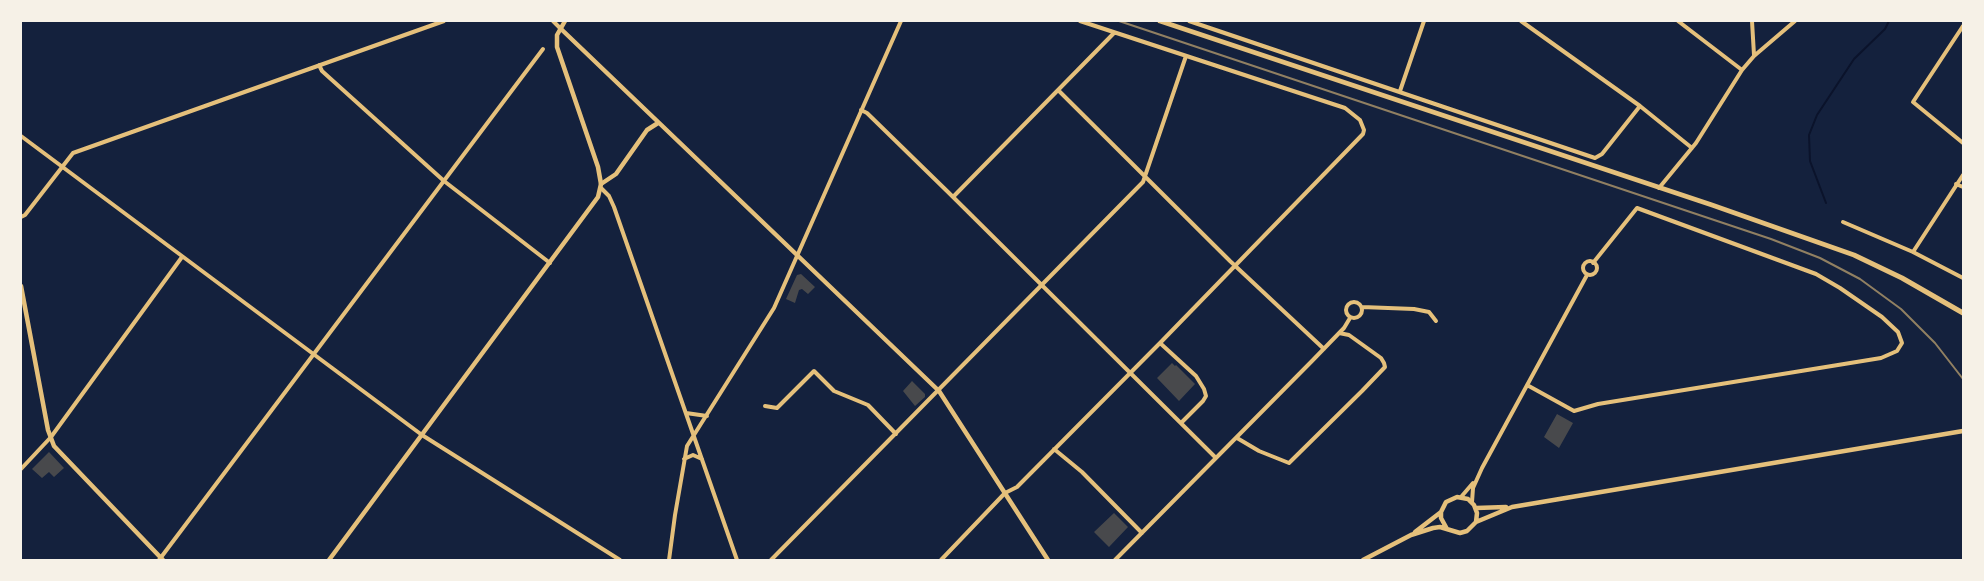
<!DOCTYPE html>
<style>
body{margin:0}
#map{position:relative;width:1984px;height:581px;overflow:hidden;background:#14213d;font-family:"Titillium Web",sans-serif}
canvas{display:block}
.frame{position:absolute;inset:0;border:22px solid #f6f1e7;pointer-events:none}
</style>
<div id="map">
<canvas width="1984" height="581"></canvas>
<div class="frame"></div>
</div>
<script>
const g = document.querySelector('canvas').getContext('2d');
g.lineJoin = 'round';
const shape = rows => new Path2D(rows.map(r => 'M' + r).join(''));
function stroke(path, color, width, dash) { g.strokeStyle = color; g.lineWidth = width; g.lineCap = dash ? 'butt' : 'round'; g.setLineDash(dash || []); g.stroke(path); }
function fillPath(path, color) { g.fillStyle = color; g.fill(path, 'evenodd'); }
stroke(shape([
 [1826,203,1810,161,1809,135,1817,115,1854,59,1885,29,1889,21]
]), '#0b132b', 2);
fillPath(shape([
 [801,274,815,287,808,294,802,289,799,290,795,303,786,299,797,275],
 [1172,363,1175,366,1176,365,1195,384,1179,401,1157,378],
 [912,381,925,394,925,397,915,406,903,391],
 [1557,414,1573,423,1559,448,1544,437],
 [49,452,64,468,54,477,49,472,42,478,32,469],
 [1114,513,1128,527,1109,547,1094,532]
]), '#48494c');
stroke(shape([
 [553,21,560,28],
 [1189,21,1595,158,1602,154,1640,106],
 [1521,21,1640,106,1692,148],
 [1678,21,1742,70],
 [1752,21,1754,55],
 [1963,26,1913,102,1963,143],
 [319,65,322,71,444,181,550,263],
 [1058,90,1230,261,1324,349],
 [1400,91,1424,21],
 [861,110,867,113,949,193,1216,458],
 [21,136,422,435,620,560],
 [1956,184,1963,187],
 [601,188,609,196,614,207,737,560],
 [1659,188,1696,143,1742,70,1754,56,1795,21],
 [953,197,1114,33],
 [21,217,25,215,73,153,444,21],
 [1843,222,1913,252,1963,278],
 [1913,252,1963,175],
 '1583 268a7 7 0 1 1 14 0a7 7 0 1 1-14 0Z',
 '1346 310a8 8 0 1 1 16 0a8 8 0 1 1-16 0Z',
 [1362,307,1414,309,1429,312,1436,321],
 [1160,343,1196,376,1204,389,1206,396,1203,401,1181,423],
 [1527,385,1574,411,1598,404,1881,358,1897,351,1902,343,1898,332,1882,317,1840,288,1816,274,1637,208,1593,263],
 [765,406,777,408,814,371,834,391,868,405,896,434],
 [686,413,707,416],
 [1237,438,1259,451,1289,463,1362,391,1385,367,1384,363,1381,358,1349,335,1339,333],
 [1054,449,1082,472,1142,533],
 [684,459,693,455,702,459],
 [21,469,51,437,182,257],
 [1461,497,1473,483],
 [1472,502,1473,488,1482,468,1587,275],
 [159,560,543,49],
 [669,560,675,515,687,446,774,308,901,21],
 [771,560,1143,182,1186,56],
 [941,560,1005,493,1017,487,1160,343,1363,134,1364,130,1360,120,1345,108,1080,21],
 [1115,560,1311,362,1344,328,1350,318]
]), '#e5c07b', 4);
stroke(shape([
 [560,28,939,391,1048,560],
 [601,184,616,174,647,130,658,123],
 [21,286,48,430,54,446,163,560],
 [1476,508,1506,507],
 [1441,512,1441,518,1447,529],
 [1415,532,1441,512,1446,502,1457,497,1468,499,1474,505,1477,513,1476,522],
 [1363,560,1411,535,1433,528,1440,527,1460,533,1467,531,1476,522,1512,507,1963,431]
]), '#e5c07b', 4.5);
stroke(shape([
 [329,560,598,197,601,184,598,167,557,47,557,35,565,21]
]), '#e5c07b', 4.5);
stroke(shape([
 [1160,21,1712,205,1854,255,1902,278,1963,313]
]), '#e5c07b', 5);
stroke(shape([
 [1119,21,1771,239,1820,258,1860,279,1901,309,1935,343,1963,379]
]), '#918062', 2);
</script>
